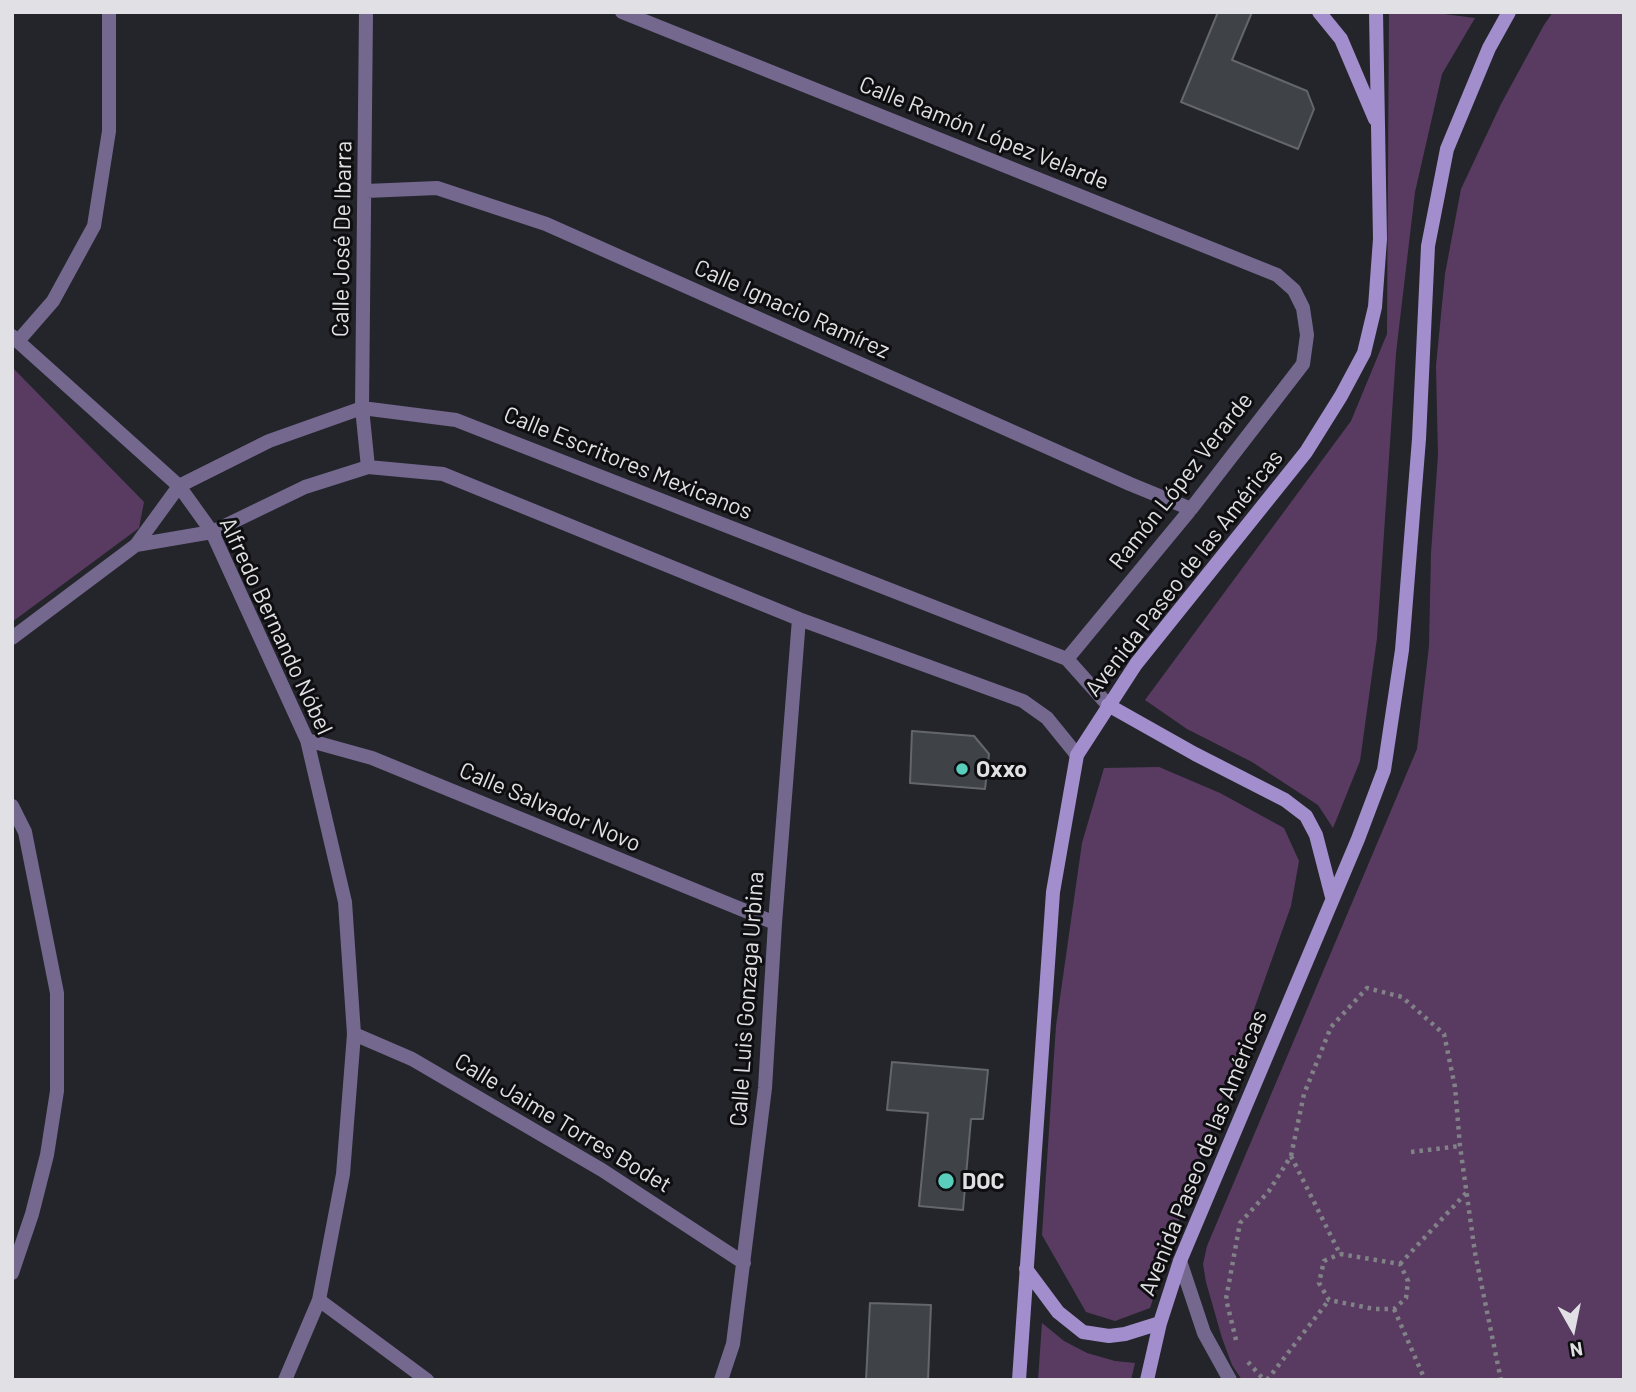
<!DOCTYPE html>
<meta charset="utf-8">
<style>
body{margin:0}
#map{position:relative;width:1636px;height:1392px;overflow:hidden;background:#24252b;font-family:Barlow,sans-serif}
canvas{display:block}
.frame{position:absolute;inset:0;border:14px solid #e1e1e5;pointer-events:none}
.north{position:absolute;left:1538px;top:1294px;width:70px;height:70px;-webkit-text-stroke:5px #0e0e11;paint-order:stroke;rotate:171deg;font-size:19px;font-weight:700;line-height:28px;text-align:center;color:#e1e1e5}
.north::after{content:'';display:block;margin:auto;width:24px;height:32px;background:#e1e1e5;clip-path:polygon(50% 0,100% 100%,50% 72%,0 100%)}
</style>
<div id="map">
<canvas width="1636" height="1392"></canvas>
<div class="frame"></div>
<div class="north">N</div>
</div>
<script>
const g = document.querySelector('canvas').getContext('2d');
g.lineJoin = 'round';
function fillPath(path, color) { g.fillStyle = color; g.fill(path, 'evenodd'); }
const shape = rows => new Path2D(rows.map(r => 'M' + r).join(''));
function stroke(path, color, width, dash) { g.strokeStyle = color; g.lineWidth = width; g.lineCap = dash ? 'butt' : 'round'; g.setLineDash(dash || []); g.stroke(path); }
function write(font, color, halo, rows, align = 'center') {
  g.font = font + ' Barlow,sans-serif'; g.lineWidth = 6; g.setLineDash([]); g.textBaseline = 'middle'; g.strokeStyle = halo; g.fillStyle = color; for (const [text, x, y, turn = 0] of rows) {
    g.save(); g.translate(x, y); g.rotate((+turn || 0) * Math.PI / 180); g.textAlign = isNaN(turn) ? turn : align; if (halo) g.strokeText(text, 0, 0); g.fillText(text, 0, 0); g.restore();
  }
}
fillPath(shape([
 [1389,12,1429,12,1475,18,1442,74,1415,192,1396,353,1377,638,1360,761,1333,828,1318,805,1252,762,1187,729,1145,700,1351,421,1387,334],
 [1553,12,1624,12,1624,1380,1242,1380,1232,1365,1222,1338,1206,1282,1203,1264,1207,1246,1417,749,1429,646,1431,553,1438,455,1436,366,1445,274,1461,189,1501,104,1544,25],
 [12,367,144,502,139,528,12,622],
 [1159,767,1220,793,1284,828,1299,861,1291,906,1184,1205,1150,1308,1115,1321,1086,1312,1042,1235,1056,1026,1082,843,1104,768],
 [1042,1323,1064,1341,1087,1353,1115,1361,1135,1363,1131,1380,1038,1380]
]), '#593b62');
const building = shape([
 [1218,12,1252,12,1232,60,1307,91,1314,109,1298,149,1181,102,1218,12],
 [912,731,974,736,989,754,985,789,910,783,912,731],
 [892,1062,988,1070,983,1119,971,1119,963,1210,919,1206,928,1113,887,1110,892,1062],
 [870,1303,931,1305,928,1380,866,1380,870,1303]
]);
fillPath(building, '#3f4348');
stroke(building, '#63666d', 2);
stroke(shape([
 [1411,1152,1460,1146],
 [1291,1156,1340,1254],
 [1340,1254,1400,1264,1408,1281,1406,1298,1394,1309,1374,1309,1329,1300,1319,1283,1324,1261,1340,1254],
 [1400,1264,1467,1192],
 [1394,1309,1425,1380],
 [1236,1340,1226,1299,1240,1223,1269,1191,1291,1156,1304,1094,1331,1027,1367,988,1402,997,1444,1034,1455,1087,1460,1146,1475,1253,1501,1380],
 [1248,1362,1264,1380],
 [1267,1380,1329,1300]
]), '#818287', 4.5, [3.5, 5]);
stroke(shape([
 [366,12,362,408,368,467],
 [622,12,1277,275,1294,290,1303,308,1307,335,1303,364,1191,509,1067,659],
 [366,191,437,188,546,224,1130,484,1191,509],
 [12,336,179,486,212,532,307,740,345,902,354,1034,343,1174,319,1300,285,1380],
 [19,340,53,301,94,226,109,131,109,12],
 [136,545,212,532,305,487,368,467,443,474,799,619,1023,701,1047,718,1077,755],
 [12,638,136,545,179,486,269,441,362,408,456,420,1067,659,1108,705],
 [307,740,372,758,775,923],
 [12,806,25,832,57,993,57,1091,47,1155,32,1214,12,1273],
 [354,1034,412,1059,602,1170,744,1263],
 [1180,1261,1204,1333,1230,1380],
 [319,1300,427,1380],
 [721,1380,733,1344,765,1088,775,923,799,619]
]), '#74688f', 14);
stroke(shape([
 [1319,12,1341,39,1375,119],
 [1108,705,1195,754,1285,800,1306,816,1316,835,1332,897],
 [1026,1269,1058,1312,1083,1332,1109,1336,1125,1334,1160,1323],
 [1019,1380,1053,892,1077,755,1136,664,1306,452,1341,396,1364,353,1375,307,1380,239,1376,12],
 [1147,1380,1160,1323,1180,1261,1358,839,1384,770,1402,650,1419,439,1428,246,1447,149,1489,48,1509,12]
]), '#a28ecc', 14);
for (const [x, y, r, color] of [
 [962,769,7,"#5acebd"],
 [946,1181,9,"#5acebd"]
]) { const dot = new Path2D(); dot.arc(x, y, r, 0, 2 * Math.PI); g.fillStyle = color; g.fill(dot); stroke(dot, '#0e0e11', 2.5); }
write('23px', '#e1e1e5', '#0e0e11', [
 ["Calle Ramón López Velarde",984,133,22],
 ["Calle José De Ibarra",342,239,-89],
 ["Calle Ignacio Ramírez",792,309,24],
 ["Calle Escritores Mexicanos",628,463,22],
 ["Ramón López Verarde",1181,481,-52],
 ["Avenida Paseo de las Américas",1184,573,-52],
 ["Alfredo Bernando Nóbel",276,626,65],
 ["Calle Salvador Novo",550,807,23],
 ["Calle Luis Gonzaga Urbina",747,999,-86],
 ["Calle Jaime Torres Bodet",563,1123,31],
 ["Avenida Paseo de las Américas",1203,1153,-68]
]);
write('bold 23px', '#e1e1e5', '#0e0e11', [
 ["Oxxo",976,769],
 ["DOC",962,1181]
], 'left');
</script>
